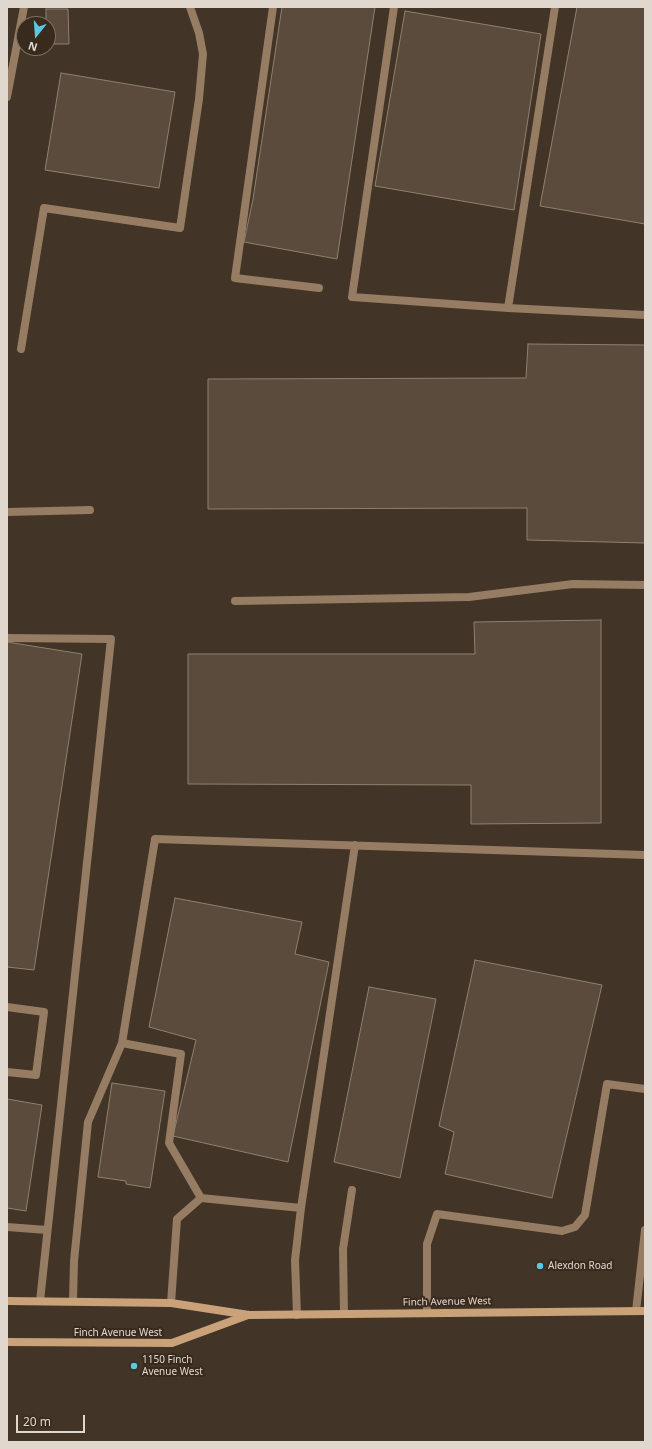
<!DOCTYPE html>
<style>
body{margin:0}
#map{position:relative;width:652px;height:1449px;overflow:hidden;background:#423426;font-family:"Noto Sans",sans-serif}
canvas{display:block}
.frame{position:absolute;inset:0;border:8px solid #e0d7ce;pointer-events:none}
.north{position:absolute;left:16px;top:16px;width:40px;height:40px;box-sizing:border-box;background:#382a1c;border:1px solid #7b6f63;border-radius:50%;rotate:197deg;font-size:11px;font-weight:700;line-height:16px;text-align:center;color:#e0d7ce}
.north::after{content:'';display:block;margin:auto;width:14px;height:18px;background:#59c8e5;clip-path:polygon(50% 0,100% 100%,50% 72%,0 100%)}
.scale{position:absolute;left:16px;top:1415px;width:69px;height:18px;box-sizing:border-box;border:2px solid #e0d7ce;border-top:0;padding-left:5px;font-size:12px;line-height:14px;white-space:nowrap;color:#e0d7ce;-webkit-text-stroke:3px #382a1c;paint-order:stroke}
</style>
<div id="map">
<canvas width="652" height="1449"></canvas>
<div class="frame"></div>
<div class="north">N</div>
<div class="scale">20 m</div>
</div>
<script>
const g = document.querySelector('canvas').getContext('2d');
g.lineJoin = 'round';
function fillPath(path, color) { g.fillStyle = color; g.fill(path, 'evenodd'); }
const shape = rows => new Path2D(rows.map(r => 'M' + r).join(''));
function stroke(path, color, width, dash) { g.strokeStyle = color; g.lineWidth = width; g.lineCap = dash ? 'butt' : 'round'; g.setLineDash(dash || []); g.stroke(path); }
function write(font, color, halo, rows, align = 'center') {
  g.font = font + ' "Noto Sans",sans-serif'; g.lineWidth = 4; g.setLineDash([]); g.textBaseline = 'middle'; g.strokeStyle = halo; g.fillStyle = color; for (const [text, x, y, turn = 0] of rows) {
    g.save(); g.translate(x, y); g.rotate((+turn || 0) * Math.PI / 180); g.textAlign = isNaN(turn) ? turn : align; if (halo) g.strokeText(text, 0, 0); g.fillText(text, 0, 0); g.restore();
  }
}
const building = shape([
 [282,7,375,7,337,259,244,242,253,199,282,7],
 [577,7,645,7,645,224,540,206,577,7],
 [46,9,68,9,69,44,48,44,48,24,46,24,46,9],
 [405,11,541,34,514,210,375,186,405,11],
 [61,73,175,92,159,188,45,170,61,73],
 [528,344,645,345,645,543,527,540,527,508,208,509,208,379,526,378,528,344],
 [601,620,601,823,471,824,471,785,188,784,188,654,475,654,474,622,601,620],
 [7,642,82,654,34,970,7,967,7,642],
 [175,898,302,922,295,954,329,962,288,1162,173,1136,196,1040,149,1027,175,898],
 [475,960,602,985,552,1198,445,1174,454,1132,439,1126,475,960],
 [369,987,436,999,400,1178,334,1162,369,987],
 [112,1083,165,1091,150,1188,126,1184,126,1181,98,1177,112,1083],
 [7,1099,42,1105,26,1211,7,1208,7,1099]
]);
fillPath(building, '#5a4b3c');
stroke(building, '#90806f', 1);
stroke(shape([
 [273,7,235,278,319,288],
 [394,7,352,297,508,308,645,315],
 [7,97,24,7],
 [508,308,555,7],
 [21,349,44,208,180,228,199,99,203,54,199,33,190,7],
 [7,512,90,510],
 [235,601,469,597,573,584,645,585],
 [7,638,111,639,40,1301],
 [7,1007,44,1012,36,1075,7,1072],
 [122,1043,181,1054,169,1143,201,1198],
 [301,1208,355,845],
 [7,1227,47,1230],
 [73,1301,74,1261,88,1122,122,1043,155,839,645,855],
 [171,1303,177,1219,201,1198,301,1208,295,1260,297,1315],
 [427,1312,427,1244,437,1214,562,1231,575,1227,585,1215,607,1084,645,1089],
 [344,1314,343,1249,352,1190]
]), '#957c62', 8);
stroke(shape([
 [636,1311,645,1230]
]), '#957c62', 8);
stroke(shape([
 [7,1301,171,1303,249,1315,645,1311],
 [7,1342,172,1343,248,1315]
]), '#c9a279', 8);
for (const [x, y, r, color] of [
 [540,1266,4,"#59c8e5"],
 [134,1366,4,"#59c8e5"]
]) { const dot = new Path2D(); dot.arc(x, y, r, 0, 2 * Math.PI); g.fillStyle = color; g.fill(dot); stroke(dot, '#382a1c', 1.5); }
write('10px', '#e0d7ce', '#382a1c', [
 ["Alexdon Road",548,1266],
 ["1150 Finch",142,1360],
 ["Avenue West",142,1372]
], 'left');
write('10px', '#e0d7ce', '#382a1c', [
 ["Finch Avenue West",447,1302,-1],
 ["Finch Avenue West",118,1333]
]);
</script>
